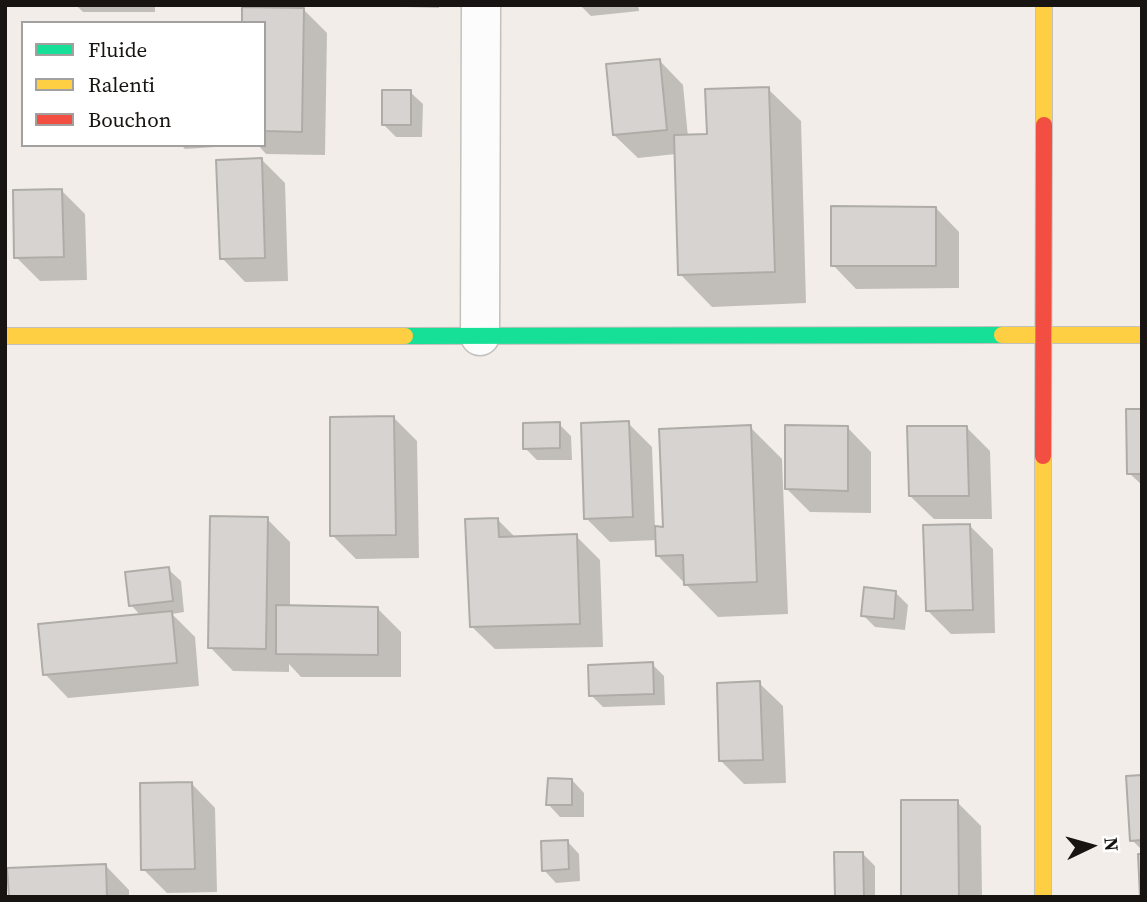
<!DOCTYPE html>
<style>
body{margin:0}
#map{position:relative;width:1147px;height:902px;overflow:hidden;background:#f2ede8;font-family:"Source Serif 4",serif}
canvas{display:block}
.frame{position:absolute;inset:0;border:7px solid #171411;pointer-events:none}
.legend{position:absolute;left:21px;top:21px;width:245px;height:126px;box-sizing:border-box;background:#fff;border:2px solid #a2a1a0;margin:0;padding:9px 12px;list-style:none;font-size:21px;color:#171411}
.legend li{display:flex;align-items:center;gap:14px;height:35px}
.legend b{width:35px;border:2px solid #a2a1a0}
.north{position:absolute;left:1056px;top:811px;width:70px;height:70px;-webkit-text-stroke:5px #fff;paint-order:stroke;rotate:85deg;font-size:19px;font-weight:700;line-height:28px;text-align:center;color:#171411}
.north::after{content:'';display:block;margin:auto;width:24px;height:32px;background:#171411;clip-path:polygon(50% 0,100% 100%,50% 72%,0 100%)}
</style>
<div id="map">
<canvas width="1147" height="902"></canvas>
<div class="frame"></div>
<ul class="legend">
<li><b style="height:9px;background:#16e098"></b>Fluide</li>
<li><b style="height:9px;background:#ffcf43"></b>Ralenti</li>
<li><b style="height:9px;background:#f24e42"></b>Bouchon</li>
</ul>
<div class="north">N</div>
</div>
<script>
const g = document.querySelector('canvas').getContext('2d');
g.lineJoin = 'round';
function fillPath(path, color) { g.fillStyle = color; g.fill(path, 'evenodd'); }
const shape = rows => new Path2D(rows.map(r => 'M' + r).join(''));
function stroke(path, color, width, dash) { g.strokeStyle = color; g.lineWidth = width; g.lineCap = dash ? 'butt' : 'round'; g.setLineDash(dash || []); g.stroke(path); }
fillPath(shape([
 [76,5,155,5,155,12,83,12],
 [340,5,439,5,439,8],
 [580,5,638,5,639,11,591,16],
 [303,9,327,33,325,155,266,154,258,145,264,145,264,23],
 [660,61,683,85,688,137,708,136,768,89,801,121,806,303,712,307,680,274,676,154,638,158,614,135],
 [410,92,423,104,422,137,396,137,384,125],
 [181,145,231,145,231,146,185,149],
 [261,159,285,183,288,281,245,282,222,258],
 [62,191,85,214,87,280,40,281,16,257],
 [936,208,959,232,959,288,856,289,833,265],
 [1142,410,1142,485,1129,473],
 [394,418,417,441,419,558,356,559,332,535],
 [628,423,652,447,655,528,665,528,750,427,782,459,788,614,718,617,657,555,657,540,610,542,586,518],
 [559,424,571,436,572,460,537,460,525,448],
 [966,427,990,451,992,519,934,519,910,496],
 [848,428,871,452,871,513,810,512,786,488],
 [267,519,290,542,290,607,378,609,401,632,401,677,301,677,289,664,289,672,233,671,210,647],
 [497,519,516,538,576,536,600,560,603,647,495,649,471,626],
 [970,526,993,549,995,633,951,634,927,610],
 [168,569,181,581,184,612,172,614,195,637,199,686,68,698,45,674,141,616,131,605],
 [896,593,908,605,905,630,875,627,863,615],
 [652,664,664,676,665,705,603,707,591,695],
 [759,683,783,706,786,783,744,784,721,761],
 [1142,777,1142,850,1132,840],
 [572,780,584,793,584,817,560,817,548,804],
 [192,784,215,808,217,892,167,893,143,869],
 [957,802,981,826,982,897,903,897],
 [567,841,579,854,580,881,556,883,544,870],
 [863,854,875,866,875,897,837,897],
 [106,866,129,890,129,897,10,897]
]), '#0003');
const building = shape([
 [242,7,304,8,302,132,264,131,264,23,242,23,242,7],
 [660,59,667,130,613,135,606,64,660,59],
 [769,87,775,272,678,275,674,135,707,134,705,89,769,87],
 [382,90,411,90,411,125,382,125,382,90],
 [262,158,265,258,220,259,216,160,262,158],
 [62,189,64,257,14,258,13,190,62,189],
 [831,206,936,207,936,266,831,266,831,206],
 [1126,409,1142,409,1142,474,1127,474,1126,409],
 [394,416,396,535,330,536,330,417,394,416],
 [629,421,633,517,584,519,581,423,629,421],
 [560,422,560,448,523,449,523,423,560,422],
 [751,425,757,582,684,585,683,555,656,556,655,526,663,527,659,429,751,425],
 [785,425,848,426,848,491,785,489,785,425],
 [907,426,967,426,969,496,909,496,907,426],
 [210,516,268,517,266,649,208,648,210,516],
 [498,518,499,537,577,534,580,624,470,627,465,519,498,518],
 [970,524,973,610,926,611,923,525,970,524],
 [169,567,173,601,129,606,125,572,169,567],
 [864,587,896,591,894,619,861,616,864,587],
 [276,605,378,607,378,655,276,654,276,605],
 [172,611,177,663,43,675,38,624,172,611],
 [653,662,654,694,589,696,588,665,653,662],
 [760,681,763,760,719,761,717,683,760,681],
 [1142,775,1142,840,1130,841,1126,776,1142,775],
 [548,778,572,779,572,805,546,805,548,778],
 [192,782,195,869,141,870,140,783,192,782],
 [901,800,958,800,959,897,901,897,901,800],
 [568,840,569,869,542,871,541,841,568,840],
 [834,852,863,852,864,897,835,897,834,852],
 [1138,854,1142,854,1142,897,1140,897,1138,854],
 [106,864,107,897,9,897,7,868,106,864]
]);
fillPath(building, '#d7d3d0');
stroke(building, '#afaca8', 2);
const street = shape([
 [480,336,481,5]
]);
const fast = shape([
 [405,336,1002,335]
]);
const slow = shape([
 [1044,125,1044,5],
 [1002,335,1142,335],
 [5,336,405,336],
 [1043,897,1043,456]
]);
const jam = shape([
 [1043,456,1044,125]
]);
stroke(street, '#c4c0bc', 41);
stroke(fast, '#c4c0bc', 18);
stroke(slow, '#c4c0bc', 18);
stroke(jam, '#c4c0bc', 18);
stroke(street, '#fdfcfc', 38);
stroke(fast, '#16e098', 16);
stroke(slow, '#ffcf43', 16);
stroke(jam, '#f24e42', 16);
</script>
